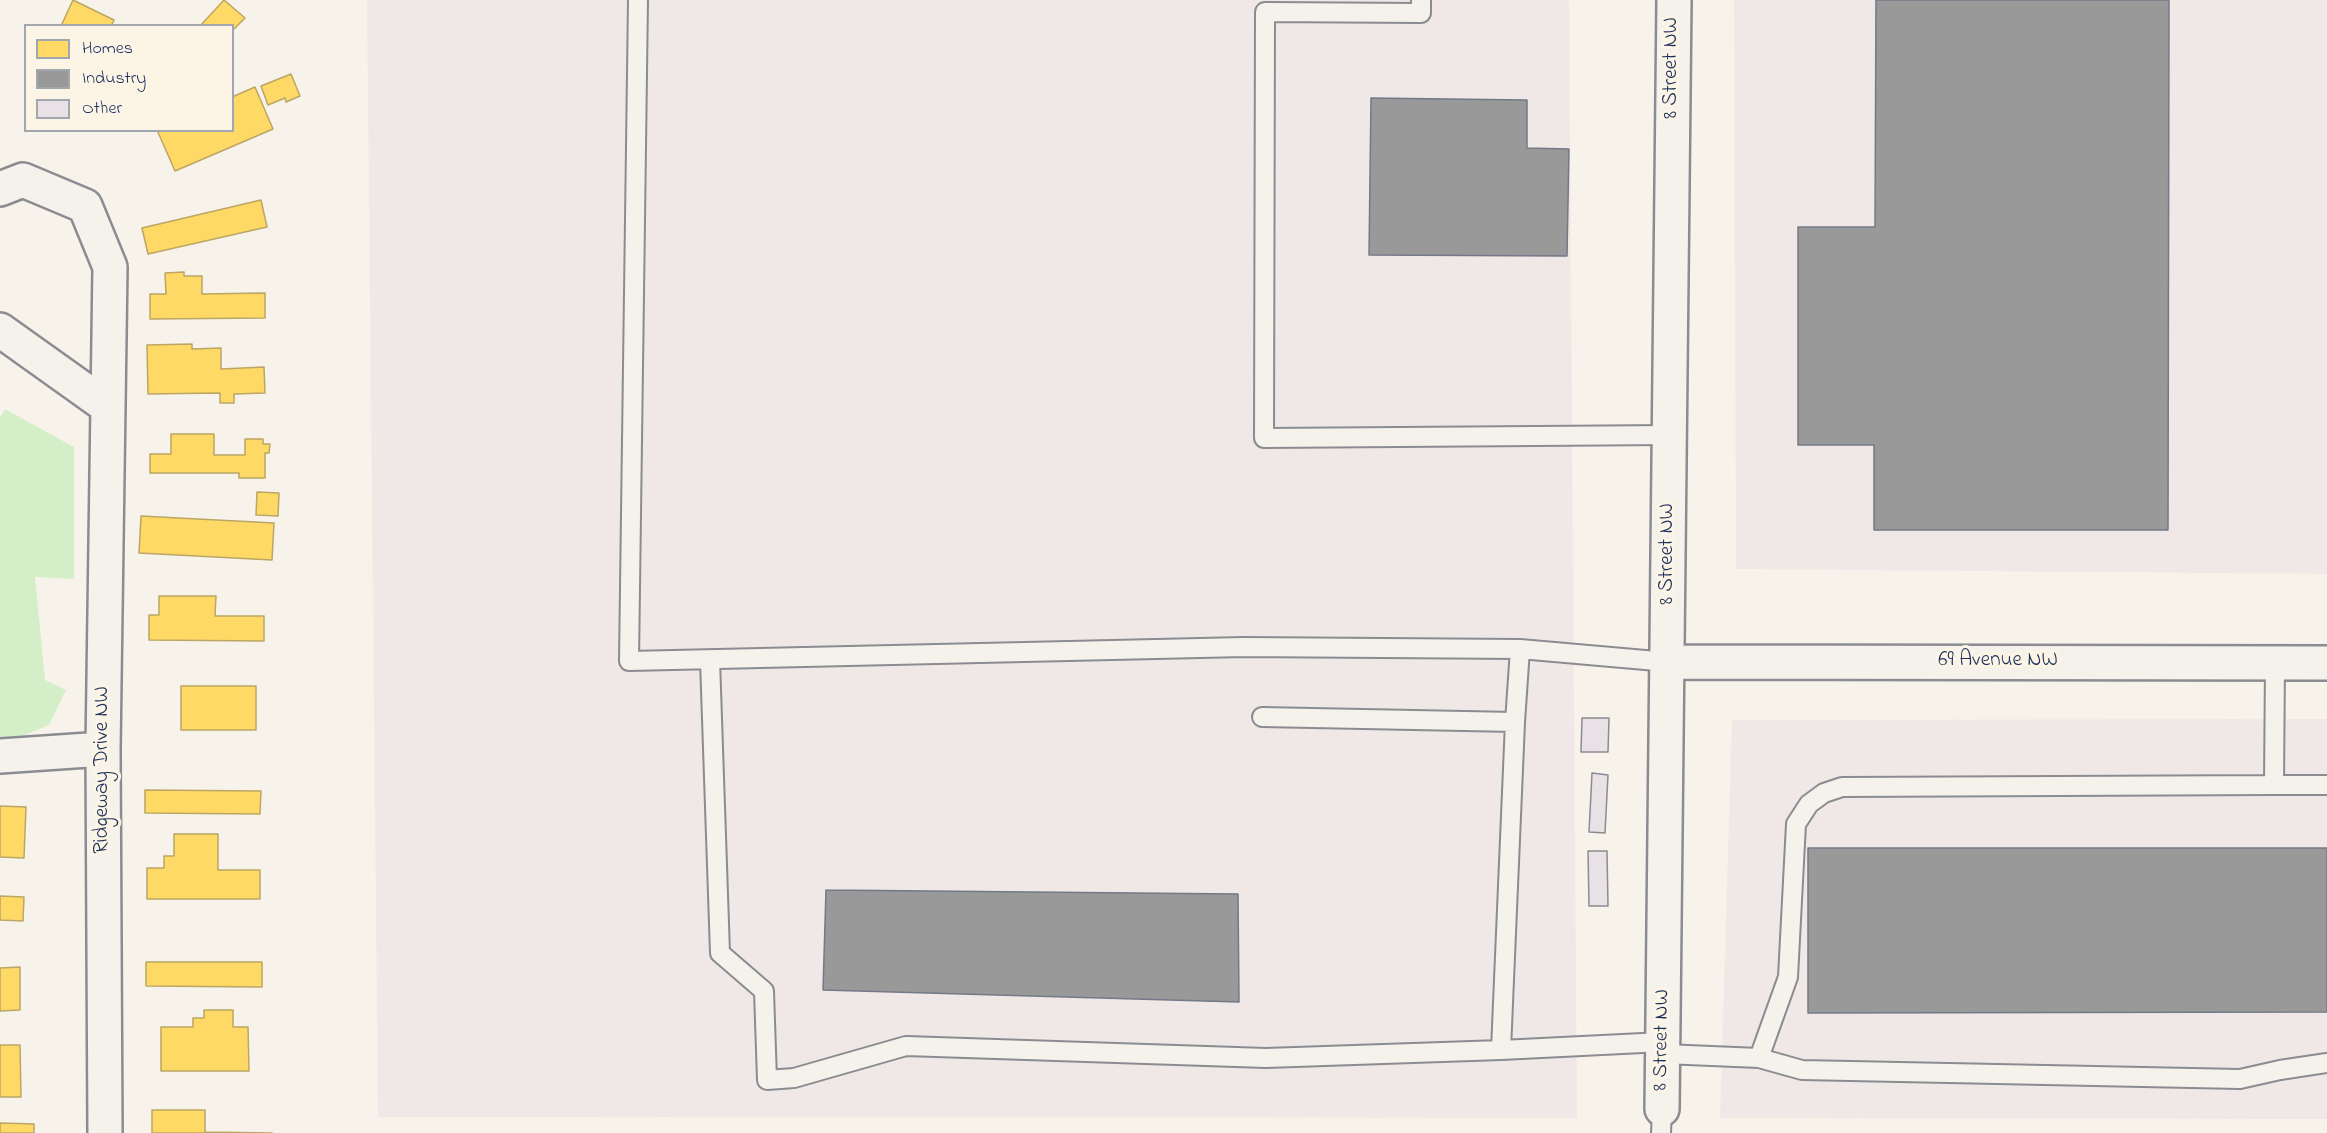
<!DOCTYPE html>
<style>
body{margin:0}
#map{position:relative;width:2327px;height:1133px;overflow:hidden;background:#f7f3ea;font-family:"Indie Flower",sans-serif}
canvas{display:block}
.legend{position:absolute;left:24px;top:24px;width:210px;height:108px;box-sizing:border-box;background:#fcf5e5;border:2px solid #a2a6af;margin:0;padding:8px 10px;list-style:none;font-size:18px;color:#1b2f5e}
.legend li{display:flex;align-items:center;gap:12px;height:30px}
.legend b{width:30px;border:2px solid #a2a6af}
</style>
<div id="map">
<canvas width="2327" height="1133"></canvas>
<ul class="legend">
<li><b style="height:16px;background:#ffd966"></b>Homes</li>
<li><b style="height:16px;background:#999"></b>Industry</li>
<li><b style="height:16px;background:#e8e2e7"></b>Other</li>
</ul>
</div>
<script>
const g = document.querySelector('canvas').getContext('2d');
g.lineJoin = 'round';
function fillPath(path, color) { g.fillStyle = color; g.fill(path, 'evenodd'); }
const shape = rows => new Path2D(rows.map(r => 'M' + r).join(''));
function stroke(path, color, width, dash) { g.strokeStyle = color; g.lineWidth = width; g.lineCap = dash ? 'butt' : 'round'; g.setLineDash(dash || []); g.stroke(path); }
function write(font, color, halo, rows, align = 'center') {
  g.font = font + ' "Indie Flower",sans-serif'; g.lineWidth = 6; g.setLineDash([]); g.textBaseline = 'middle'; g.strokeStyle = halo; g.fillStyle = color; for (const [text, x, y, turn = 0] of rows) {
    g.save(); g.translate(x, y); g.rotate((+turn || 0) * Math.PI / 180); g.textAlign = isNaN(turn) ? turn : align; if (halo) g.strokeText(text, 0, 0); g.fillText(text, 0, 0); g.restore();
  }
}
fillPath(shape([
 [367,0,1569,0,1577,1118,378,1117],
 [1734,0,2327,0,2327,574,1736,569],
 [2327,719,2327,1119,1720,1118,1732,720]
]), '#f0e8e7');
fillPath(shape([
 [5,409,74,447,74,579,35,577,45,680,66,690,49,725,13,740,0,741,0,418]
]), '#d4efc8');
const homes = shape([
 [73,0,114,20,111,26,61,26,73,0],
 [224,0,245,18,232,31,232,26,200,26,224,0],
 [291,74,300,96,286,102,285,98,268,105,261,86,291,74],
 [255,87,273,129,175,171,157,130,232,130,232,97,255,87],
 [261,200,267,227,148,254,142,228,261,200],
 [184,272,184,276,202,276,202,294,265,293,265,318,150,319,150,294,166,294,165,273,184,272],
 [192,344,192,349,221,348,221,369,264,367,265,393,234,394,234,403,220,403,220,393,148,394,147,345,192,344],
 [171,434,214,434,214,455,245,455,245,439,263,439,263,444,270,444,269,453,265,453,265,478,239,478,239,473,150,473,150,454,171,454,171,434],
 [257,492,279,493,278,516,256,515,257,492],
 [141,516,274,523,272,560,139,553,141,516],
 [159,596,216,596,215,616,264,616,264,641,149,640,149,615,159,615,159,596],
 [181,686,256,686,256,730,181,730,181,686],
 [145,790,261,791,260,814,145,813,145,790],
 [0,806,26,807,24,858,0,857,0,806],
 [174,834,218,834,218,870,260,870,260,899,147,899,147,868,164,868,164,856,174,856,174,834],
 [0,896,24,897,23,921,0,920,0,896],
 [146,962,262,962,262,987,146,986,146,962],
 [20,967,20,1010,0,1011,0,968,20,967],
 [204,1010,233,1010,233,1027,248,1027,249,1071,161,1071,161,1027,193,1027,193,1018,204,1018,204,1010],
 [0,1045,20,1045,21,1097,0,1097,0,1045],
 [152,1110,205,1110,205,1132,272,1133,152,1133,152,1110],
 [0,1123,34,1124,34,1133,0,1133,0,1123]
]);
fillPath(homes, '#ffd966');
stroke(homes, '#bba664', 1.5);
const industry = shape([
 [1876,0,2169,0,2168,530,1874,530,1874,445,1798,445,1798,227,1875,227,1876,0],
 [1371,98,1527,100,1527,148,1569,149,1567,256,1369,255,1371,98],
 [1808,848,2327,848,2327,1012,1808,1013,1808,848],
 [826,890,1238,894,1239,1002,823,990,826,890]
]);
fillPath(industry, '#999');
stroke(industry, '#737987', 1.5);
const building = shape([
 [1582,718,1609,718,1608,752,1581,752,1582,718],
 [1592,773,1608,775,1605,833,1589,832,1592,773],
 [1588,851,1607,851,1608,906,1589,906,1588,851]
]);
fillPath(building, '#e8e2e7');
stroke(building, '#8a8c91', 1.5);
const lane = shape([
 [638,0,629,661,1244,647,1520,649],
 [1421,0,1421,13,1265,12,1264,438,1670,435],
 [710,660,720,953,764,991,767,1080,794,1078,906,1046,1266,1058,1501,1050,1515,722,1262,717],
 [1515,722,1520,649,1668,662],
 [2274,785,2327,785],
 [1501,1050,1663,1042],
 [1664,1054,1759,1058,1788,977,1796,824,1809,804,1824,793,1842,787,2274,785,2275,663],
 [1759,1058,1802,1070,2240,1079,2280,1070,2327,1063],
 [1661,1133,1662,1109]
]);
const street = shape([
 [0,189,23,180,85,206,110,267,103,749,105,1133],
 [0,330,108,407],
 [1668,662,2327,663],
 [0,756,103,749],
 [1662,1109,1674,0]
]);
stroke(lane, '#8a8c91', 22);
stroke(street, '#8a8c91', 38);
stroke(lane, '#f5f2ec', 18);
stroke(street, '#f5f2ec', 33);
write('21px', '#1b2f5e', '#fcf5e5', [
 ["8 Street NW",1673,68,-90],
 ["8 Street NW",1669,554,-90],
 ["69 Avenue NW",1998,662],
 ["Ridgeway Drive NW",104,770,-90],
 ["8 Street NW",1663,1040,-89]
]);
</script>
